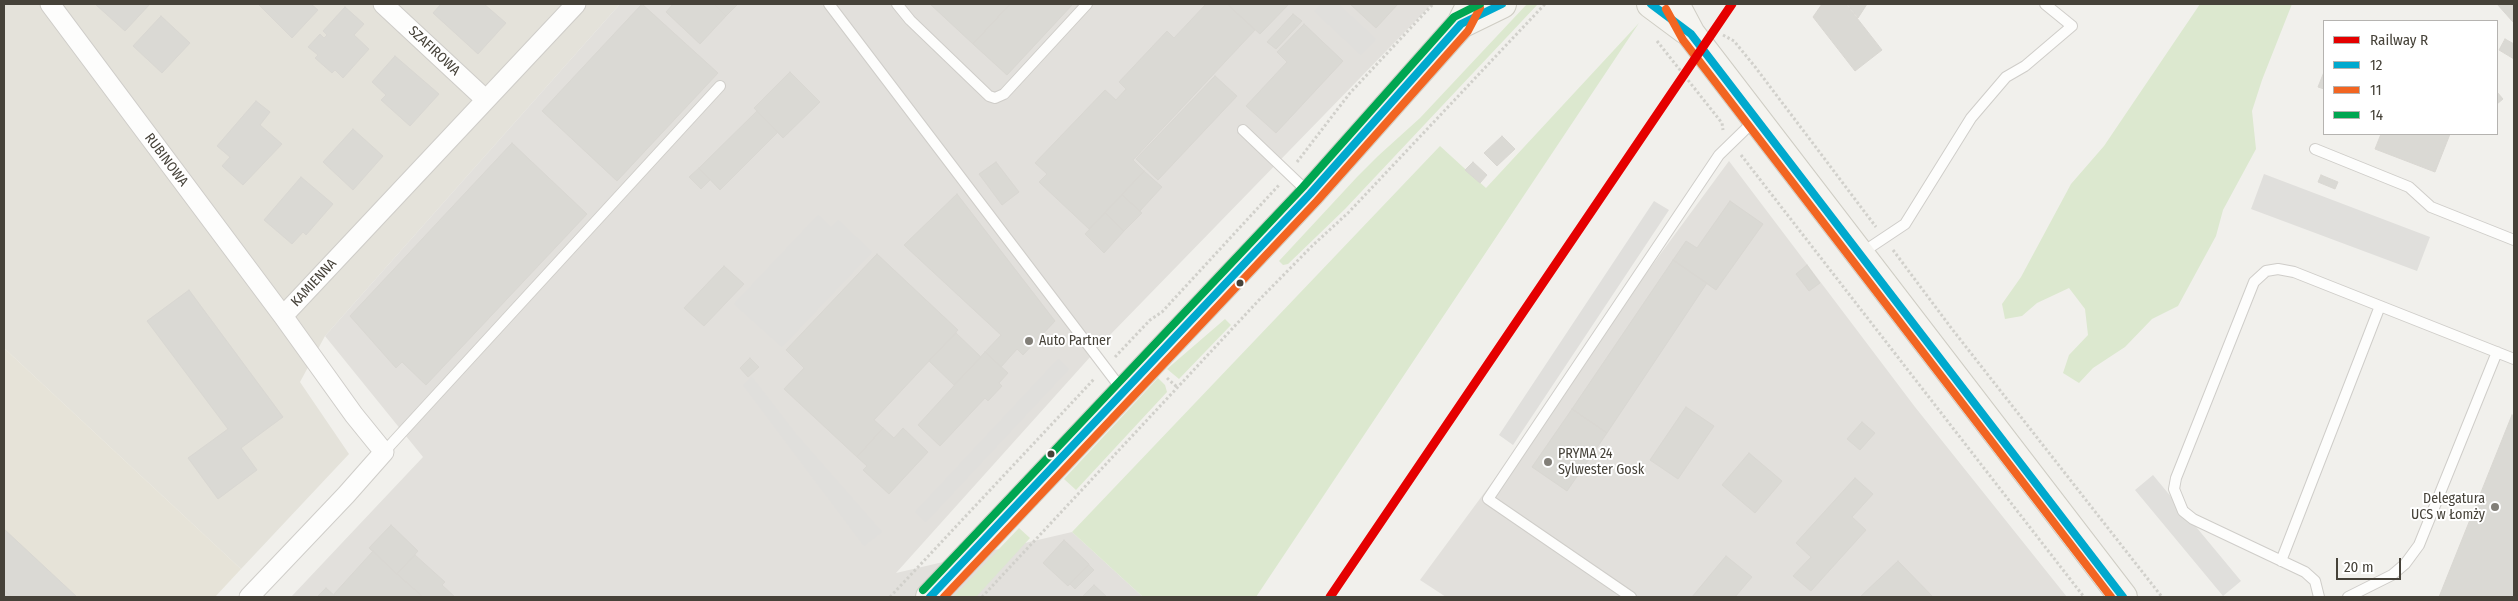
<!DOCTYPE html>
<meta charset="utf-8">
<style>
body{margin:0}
#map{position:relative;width:2518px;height:601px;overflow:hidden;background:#f1f0ec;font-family:"Fira Sans Condensed",sans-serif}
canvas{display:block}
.frame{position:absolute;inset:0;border:5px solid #464239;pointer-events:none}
.legend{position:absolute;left:2323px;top:20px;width:175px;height:115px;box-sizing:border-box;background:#fff;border:1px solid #b5b3b0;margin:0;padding:6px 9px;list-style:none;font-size:15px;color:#464239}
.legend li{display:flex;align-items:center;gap:10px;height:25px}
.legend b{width:25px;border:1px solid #b5b3b0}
.scale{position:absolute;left:2336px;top:558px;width:65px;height:22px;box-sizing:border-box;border:2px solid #464239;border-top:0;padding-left:6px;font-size:15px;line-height:18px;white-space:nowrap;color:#464239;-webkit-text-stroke:4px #fff;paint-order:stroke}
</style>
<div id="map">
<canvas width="2518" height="601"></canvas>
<div class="frame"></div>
<ul class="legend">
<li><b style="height:6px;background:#e50000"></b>Railway R</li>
<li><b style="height:6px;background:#00a9ce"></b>12</li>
<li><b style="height:6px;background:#f26522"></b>11</li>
<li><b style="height:6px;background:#00a651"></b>14</li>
</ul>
<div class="scale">20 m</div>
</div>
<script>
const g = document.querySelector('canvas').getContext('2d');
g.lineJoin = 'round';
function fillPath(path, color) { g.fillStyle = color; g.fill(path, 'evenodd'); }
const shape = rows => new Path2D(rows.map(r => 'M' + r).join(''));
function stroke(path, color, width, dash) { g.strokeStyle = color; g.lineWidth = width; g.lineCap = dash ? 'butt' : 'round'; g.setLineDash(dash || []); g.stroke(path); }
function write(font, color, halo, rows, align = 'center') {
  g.font = font + ' "Fira Sans Condensed",sans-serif'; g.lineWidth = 4; g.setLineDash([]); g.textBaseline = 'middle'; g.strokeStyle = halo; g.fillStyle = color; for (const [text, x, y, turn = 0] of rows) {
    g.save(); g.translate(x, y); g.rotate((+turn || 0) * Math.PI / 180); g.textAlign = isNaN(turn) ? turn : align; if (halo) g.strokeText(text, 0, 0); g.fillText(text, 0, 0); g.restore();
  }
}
fillPath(shape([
 [4,4,620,4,325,336,300,382,349,454,241,569,4,348]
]), '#e4e2da');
fillPath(shape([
 [620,4,1432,4,1109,336,896,573,1072,532,1143,597,291,597,423,457,325,336],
 [1729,161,1915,407,2067,597,1446,597,1420,580]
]), '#e2e0dc');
fillPath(shape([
 [4,348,241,569,215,597,4,597]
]), '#e6e3d8');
fillPath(shape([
 [1527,4,1538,4,1345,209,1288,264,1283,265,1279,261,1357,177,1378,156,1420,118],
 [2200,4,2292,4,2262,80,2252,111,2256,149,2223,210,2216,236,2178,306,2152,319,2125,347,2093,368,2079,383,2063,373,2069,355,2088,335,2085,309,2069,288,2037,303,2022,316,2005,319,2002,304,2021,277,2071,184,2104,146],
 [1639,23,1256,597,1143,597,1072,532,1440,146,1486,188],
 [1225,319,1231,325,1179,379,1167,369],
 [1158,378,1165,385,1167,392,1076,490,1064,479],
 [1019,528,1030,538,976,597,953,597]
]), '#dce8cf');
fillPath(shape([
 [1321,4,1338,4,1376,39,1361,55,1314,11],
 [2264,174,2430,237,2417,271,2251,209],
 [1654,201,1669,210,1513,445,1499,435],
 [818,215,831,227,838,220,872,252,782,347,734,304],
 [1058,359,1069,369,926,522,915,512],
 [752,377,796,434,882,532,864,546,743,385],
 [2153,475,2241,581,2223,596,2135,490]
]), '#e0dfdc');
const building = shape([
 [95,4,150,4,125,31,95,4],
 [258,4,311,4,318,10,292,38,258,4],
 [441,4,484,4,506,23,478,54,433,13,441,4],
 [642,4,718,73,617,181,542,111,642,4],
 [673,4,714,4,726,16,700,44,666,12,673,4],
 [714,4,738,4,726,16,714,4],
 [930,4,1010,4,973,44,930,4],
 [1010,4,1073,4,1007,75,973,44,1010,4],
 [1206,4,1227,4,1255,30,1133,160,1144,171,1089,229,1039,182,1047,174,1035,163,1105,90,1116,100,1126,89,1119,82,1167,31,1174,38,1206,4],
 [1227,4,1289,4,1260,34,1227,4],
 [1350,4,1398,4,1376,28,1350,4],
 [1822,4,1846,4,1882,50,1855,71,1813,17,1822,4],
 [1847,4,1867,4,1858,18,1847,4],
 [2497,4,2514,4,2514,20,2513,22,2497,4],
 [345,7,364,24,354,35,369,49,343,78,335,70,332,73,315,58,318,55,308,47,320,34,324,38,327,35,323,31,345,7],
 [1293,14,1302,21,1276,49,1267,42,1293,14],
 [161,16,190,43,162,73,133,46,161,16],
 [1304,24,1343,61,1276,133,1246,106,1287,62,1277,52,1304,24],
 [2505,39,2514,44,2514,59,2499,50,2505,39],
 [395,56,439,94,410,126,381,100,386,95,372,82,395,56],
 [790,72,820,102,783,138,754,108,790,72],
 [2324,72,2324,89,2318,87,2324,72],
 [1215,76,1237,96,1158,180,1136,159,1215,76],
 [2497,92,2503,99,2497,104,2497,92],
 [256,101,270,112,260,125,282,144,243,185,222,166,230,157,217,146,256,101],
 [757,111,778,132,720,190,699,168,757,111],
 [353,129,383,156,353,190,323,162,353,129],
 [2381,134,2450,134,2435,172,2375,149,2381,134],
 [1502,136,1515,149,1497,166,1484,153,1502,136],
 [512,143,587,214,426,385,402,362,396,368,350,316,512,143],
 [996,162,1019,192,1002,205,979,174,996,162],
 [1473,162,1487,175,1480,183,1465,170,1473,162],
 [699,168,710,180,701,189,689,177,699,168],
 [1144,171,1162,187,1140,211,1122,195,1144,171],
 [2321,175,2338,182,2335,189,2318,182,2321,175],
 [301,177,333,204,306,235,303,232,292,244,264,220,301,177],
 [957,194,1055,321,1023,355,1017,349,1001,367,985,352,1001,335,904,245,957,194],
 [1122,195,1142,213,1124,231,1105,213,1122,195],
 [1730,201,1763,224,1716,290,1673,260,1686,241,1697,248,1730,201],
 [1105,213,1124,231,1104,253,1085,234,1105,213],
 [877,254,958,330,874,420,883,428,857,457,784,389,804,368,786,350,877,254],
 [1673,260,1707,283,1607,433,1572,409,1673,260],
 [1807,265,1820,283,1809,291,1796,274,1807,265],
 [724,266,744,284,704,326,684,308,724,266],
 [189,290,283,417,241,448,257,470,218,499,188,458,228,429,147,321,189,290],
 [956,333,981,357,954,385,929,361,956,333],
 [985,352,1008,373,999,383,1002,386,988,401,985,398,940,446,918,425,985,352],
 [750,358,759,367,748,377,740,368,750,358],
 [1686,407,1714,426,1678,479,1650,460,1686,407],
 [1572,409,1607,433,1567,491,1532,467,1572,409],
 [2512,415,2514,416,2514,597,2439,597,2512,415],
 [1862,422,1875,433,1860,450,1847,439,1862,422],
 [883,428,894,438,903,428,928,452,889,494,863,470,867,466,857,457,883,428],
 [1749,453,1782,481,1755,513,1722,485,1749,453],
 [1855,478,1873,494,1852,517,1866,530,1811,591,1793,576,1811,557,1796,543,1855,478],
 [391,525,418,551,397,574,369,548,391,525],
 [4,529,77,597,12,597,4,590,4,529],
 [1064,540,1089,564,1068,586,1043,563,1064,540],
 [373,551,397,574,423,597,338,597,334,594,373,551],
 [415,555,445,582,442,585,455,597,423,597,397,574,415,555],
 [1726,556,1752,577,1735,597,1692,597,1726,556],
 [1898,561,1933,597,1860,597,1898,561],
 [1089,565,1094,570,1075,589,1070,584,1089,565],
 [1094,585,1107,597,1082,597,1094,585],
 [326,588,336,597,317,597,326,588],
 [4,590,12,597,4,597,4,590]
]);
fillPath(building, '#dad9d4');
stroke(building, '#d9d7d2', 1);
const service = shape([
 [829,4,1123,391],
 [897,4,910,20,989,96,995,98,1004,94,1087,4],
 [1243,130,1309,193],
 [2315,149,2409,187,2431,207,2514,240],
 [1860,254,1905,224,1971,118,2006,77,2025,66,2072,26,2045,4],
 [384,452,720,86],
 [2281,561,2380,306],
 [1631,597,1488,499,1719,155,1755,120],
 [2319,597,2315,581,2305,572,2193,519,2183,511,2174,489,2176,478,2254,282,2266,271,2278,269,2294,272,2514,359],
 [2348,597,2392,575,2405,564,2419,545,2497,352]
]);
const minor = shape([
 [50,4,283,316,354,415,384,452,346,495,249,597],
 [383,4,485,99],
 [283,316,576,4]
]);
const secondary = shape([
 [1651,4,1686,30],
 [1675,4,1691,34,2123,597],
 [1461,24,1502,4],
 [930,597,1310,194,1461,24,1471,4]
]);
stroke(service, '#cfcdc9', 12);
stroke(minor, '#cfcdc9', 21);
stroke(secondary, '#cfcdc4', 30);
stroke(shape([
 [1723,35,1734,41,1756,68,1876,227],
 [1657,41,1722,123,1723,130],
 [1741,155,2084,597],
 [1297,162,1350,93,1433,4],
 [1893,250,1952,329,2162,597],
 [1115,357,1150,320,1162,312,1279,185],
 [1167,378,1178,388],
 [890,597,1095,378],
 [982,597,1259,300,1312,246,1349,212,1545,4]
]), '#d1d0cb', 3, [2.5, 2.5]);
stroke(service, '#fdfdfc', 10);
stroke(minor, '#fdfdfc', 19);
stroke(secondary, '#f5f4f0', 28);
stroke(shape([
 [1651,4,1691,34,2123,597],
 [930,597,1310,194,1461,24,1502,4]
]), '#00a9ce', 8);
stroke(shape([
 [1666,9,1683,40,2111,597],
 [944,597,1317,201,1468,31,1480,8]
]), '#f26522', 8);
stroke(shape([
 [923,590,1303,187,1454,17,1480,4]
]), '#00a651', 8);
stroke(shape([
 [1330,597,1732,4]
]), '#e50000', 9);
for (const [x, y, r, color] of [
 [1240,283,4.5,"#464239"],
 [1029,341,5,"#827f78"],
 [1051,454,4.5,"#464239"],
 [1548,462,5,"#827f78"],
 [2495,507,5,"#827f78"]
]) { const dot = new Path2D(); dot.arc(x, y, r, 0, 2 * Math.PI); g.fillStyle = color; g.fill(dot); stroke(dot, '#fff', 2); }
write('14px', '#464239', '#fff', [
 ["SZAFIROWA",434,51,43],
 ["RUBINOWA",166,160,53],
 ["KAMIENNA",314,283,-47]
]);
write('14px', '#464239', '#fff', [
 ["Auto Partner",1039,341],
 ["PRYMA 24",1558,454],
 ["Sylwester Gosk",1558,470],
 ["Delegatura",2485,499,"right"],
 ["UCS w Łomży",2485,515,"right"]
], 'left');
</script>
